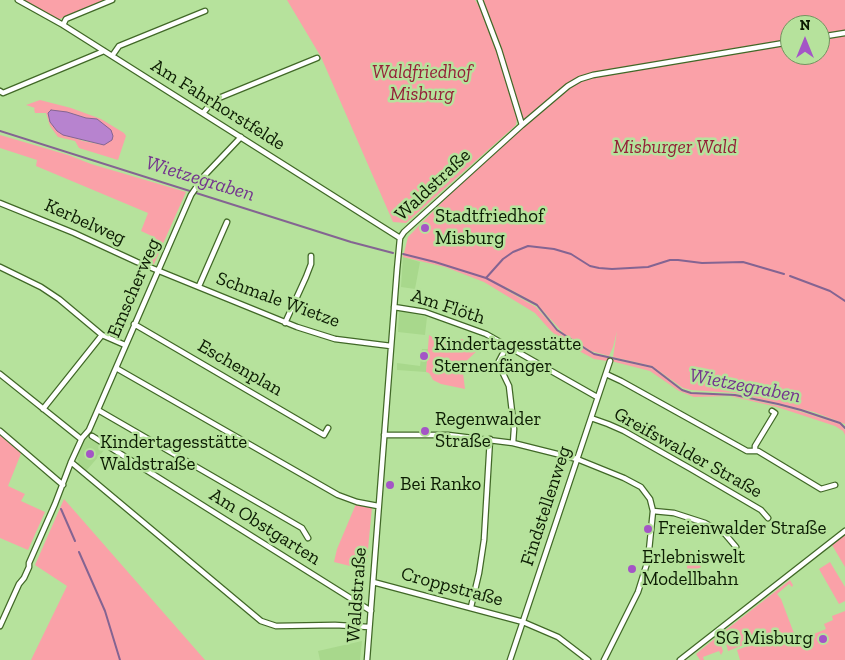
<!DOCTYPE html>
<meta charset="utf-8">
<style>
body{margin:0}
#map{position:relative;width:845px;height:660px;overflow:hidden;background:#b6e29c;font-family:"Zilla Slab",serif}
canvas{display:block}
.north{position:absolute;left:780px;top:15px;width:50px;height:50px;box-sizing:border-box;background:#b6e29c;border:1px solid #72935f;border-radius:50%;rotate:0deg;font-size:14px;font-weight:700;line-height:20px;text-align:center;color:#0c1c03}
.north::after{content:'';display:block;margin:auto;width:18px;height:22px;background:#a455c6;clip-path:polygon(50% 0,100% 100%,50% 72%,0 100%)}
</style>
<div id="map">
<canvas width="845" height="660"></canvas>
<div class="north">N</div>
</div>
<script>
const g = document.querySelector('canvas').getContext('2d');
g.lineJoin = 'round';
function fillPath(path, color) { g.fillStyle = color; g.fill(path, 'evenodd'); }
const shape = rows => new Path2D(rows.map(r => 'M' + r).join(''));
function stroke(path, color, width, dash) { g.strokeStyle = color; g.lineWidth = width; g.lineCap = dash ? 'butt' : 'round'; g.setLineDash(dash || []); g.stroke(path); }
function write(font, color, halo, rows, align = 'center') {
  g.font = font + ' "Zilla Slab",serif'; g.lineWidth = 5; g.setLineDash([]); g.textBaseline = 'middle'; g.strokeStyle = halo; g.fillStyle = color; for (const [text, x, y, turn = 0] of rows) {
    g.save(); g.translate(x, y); g.rotate((+turn || 0) * Math.PI / 180); g.textAlign = isNaN(turn) ? turn : align; if (halo) g.strokeText(text, 0, 0); g.fillText(text, 0, 0); g.restore();
  }
}
fillPath(shape([
 [403,257,420,262,415,289,401,287],
 [399,311,427,317,425,335,398,332],
 [422,349,428,349,426,372,397,370,397,363,420,366],
 [87,437,106,448,86,471,77,464,79,461,77,460,82,443],
 [362,641,360,660,320,660,318,651]
]), '#a8d88c');
fillPath(shape([
 [22,0,105,0,57,20],
 [287,0,475,0,487,18,517,118,516,125,406,223,393,222,321,57],
 [482,0,845,0,845,424,814,412,735,393,691,390,683,388,652,366,613,357,617,331,613,347,609,356,591,351,564,334,537,304,506,287,506,290,536,307,557,331,592,354,609,358,607,361,594,359,568,345,551,331,535,313,484,282,445,267,403,257,408,237,459,185,524,125,501,49],
 [790,25,820,25,820,55,790,55],
 [40,100,71,108,101,119,124,133,126,136,118,160,79,148,75,141,58,137,50,126,46,113,35,113,34,109,35,108,26,105],
 [67,112,86,118,92,118,104,145,83,141,57,131,50,122,48,113],
 [0,135,68,155,91,164,186,192,154,264,151,265,142,262,154,237,141,231,148,213,36,166,37,160,0,148],
 [429,335,440,342,462,339,479,349,462,365,465,389,441,384,433,380,429,373,426,372],
 [612,359,652,368,682,391,691,394,735,396,789,408,840,424,845,430,845,435,843,431,835,426,777,407,730,396,694,397,679,391,650,371,611,361],
 [0,433,22,451,8,486,25,494,21,501,45,512,28,550,0,538],
 [64,499,205,660,31,660,67,586,35,565],
 [356,504,372,507,366,570,334,562,337,549],
 [845,535,845,567,832,545],
 [688,551,691,551,701,567,696,570,687,570],
 [830,562,845,587,845,601,839,604,819,569],
 [790,580,793,585,792,587,789,584,777,594,781,599,795,636,787,636,779,631,728,651,726,643,734,641,733,634,724,637,722,633],
 [845,611,845,660,740,660,737,650,780,634,787,645,826,629,824,624,833,620,832,616],
 [718,636,723,651,721,655,719,651,703,657,704,660,700,660,696,654]
]), '#faa1a8');
const water = shape([
 [51,110,67,112,86,118,97,119,111,130,113,136,112,140,104,145,63,135,57,131,50,122,48,113,51,110]
]);
fillPath(water, '#b783cf');
stroke(water, '#846492', 1);
stroke(shape([
 [0,131,351,242,393,253],
 [403,254,435,262,486,278,537,305,557,330,586,349,594,354,652,367,682,390,691,393,735,395,778,404,801,410,840,423,845,428],
 [790,276,830,291,845,301],
 [486,278,503,259,513,252,528,246,554,249,571,254,590,266,599,268,612,269,648,267,670,260,678,260,702,263,743,262,784,274],
 [61,509,75,541],
 [79,552,105,611,120,660]
]), '#846492', 2);
const minor = shape([
 [18,0,63,25,400,238],
 [480,0,499,50,522,125],
 [63,25,66,19,112,0],
 [820,37,845,33],
 [112,56,119,46,205,11],
 [0,91,3,93,104,51],
 [203,113,214,100,317,58],
 [0,203,74,233,137,262,297,327,335,339,391,346],
 [0,267,41,287,59,299,102,335,125,345],
 [199,286,227,222],
 [394,307,425,312,486,334,597,397],
 [285,323,306,277,311,264,311,256],
 [134,324,324,435,328,428],
 [507,346,498,363,509,386,514,429,513,443],
 [116,368,338,495,357,502,378,506],
 [0,374,81,439],
 [606,374,621,381,747,451,758,451,821,489,835,485],
 [43,409,102,335],
 [98,410,302,528,308,538],
 [591,418,608,424,624,431,691,469,761,510,768,518],
 [0,431,63,485],
 [384,435,448,435,513,443,577,459,624,478,641,487,650,499,653,511,648,560,638,592,604,660],
 [92,436,371,611],
 [755,451,755,446,775,413,772,411],
 [71,462,261,621,276,626,335,625,369,627],
 [653,511,674,513,705,523,725,534,736,547],
 [373,582,523,622,558,637,588,660],
 [471,607,479,573,484,540,490,439],
 [0,626,19,584,24,578,29,567,29,563,55,504,71,462,82,438,89,430,191,195,204,176,241,137],
 [367,660,397,270,400,238,404,232,522,125,568,86,580,79,593,75,790,42],
 [510,660,610,361],
 [680,660,845,531]
]);
stroke(minor, '#416827', 7);
stroke(minor, '#fff', 4.5);
for (const [x, y, r, color] of [
 [425,228,5,"#a455c6"],
 [424,356,5,"#a455c6"],
 [425,431,5,"#a455c6"],
 [90,454,5,"#a455c6"],
 [390,485,5,"#a455c6"],
 [648,529,5,"#a455c6"],
 [632,569,5,"#a455c6"],
 [823,639,5,"#a455c6"]
]) { const dot = new Path2D(); dot.arc(x, y, r, 0, 2 * Math.PI); g.fillStyle = color; g.fill(dot); stroke(dot, '#b6e29c', 2); }
write('italic 19px', '#942038', '#b6e29c', [
 ["Waldfriedhof",422,73],
 ["Misburg",422,95],
 ["Misburger Wald",675,148]
]);
write('19px', '#0c1c03', '#b6e29c', [
 ["Am Fahrhorstfelde",218,105,32],
 ["Waldstraße",433,185,-43],
 ["Kerbelweg",85,222,24],
 ["Emscherweg",134,288,-67],
 ["Schmale Wietze",278,300,20],
 ["Am Flöth",448,307,18],
 ["Eschenplan",240,368,30],
 ["Greifswalder Straße",688,453,29],
 ["Findstellenweg",546,506,-72],
 ["Am Obstgarten",265,527,32],
 ["Croppstraße",452,587,15],
 ["Waldstraße",357,595,-86]
]);
write('19px', '#0c1c03', '#b6e29c', [
 ["Stadtfriedhof",435,217],
 ["Misburg",435,239],
 ["Kindertagesstätte",434,345],
 ["Sternenfänger",434,367],
 ["Regenwalder",435,420],
 ["Straße",435,442],
 ["Kindertagesstätte",100,443],
 ["Waldstraße",100,465],
 ["Bei Ranko",400,485],
 ["Freienwalder Straße",658,529],
 ["Erlebniswelt",642,558],
 ["Modellbahn",642,580],
 ["SG Misburg",813,639,"right"]
], 'left');
write('italic 20px', '#73348e', '#b6e29c', [
 ["Wietzegraben",200,179,17],
 ["Wietzegraben",745,386,11]
]);
</script>
